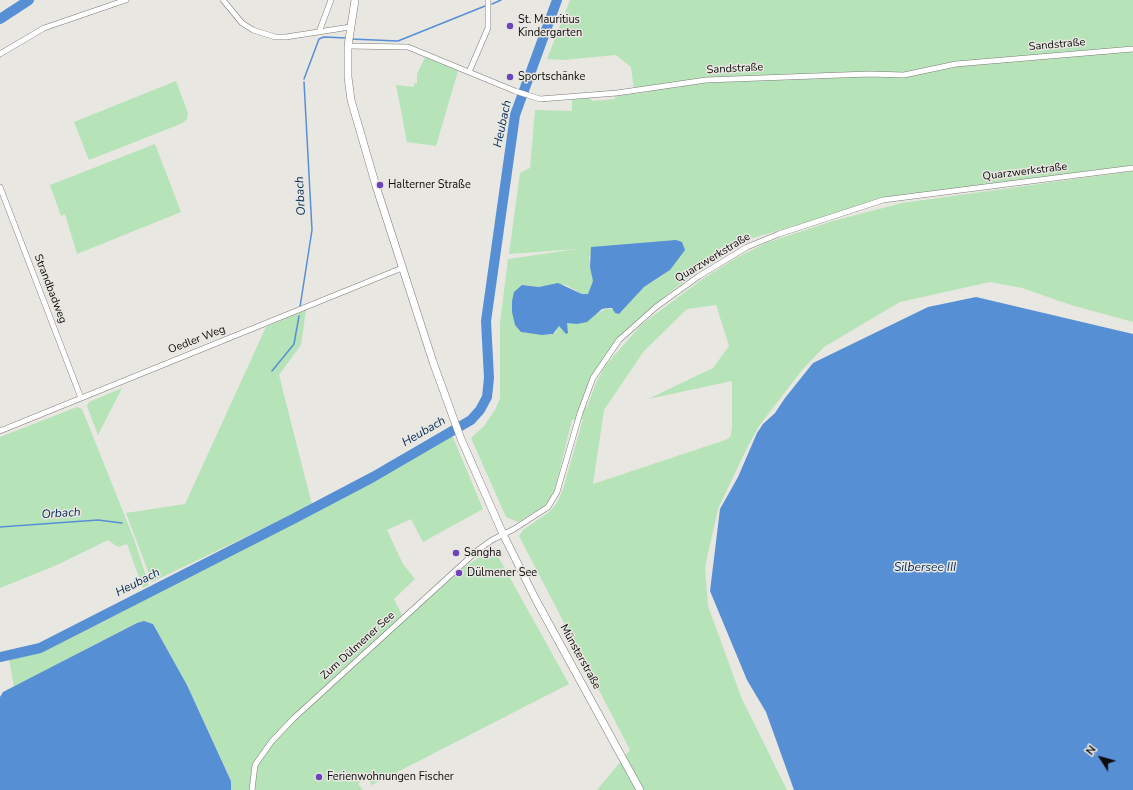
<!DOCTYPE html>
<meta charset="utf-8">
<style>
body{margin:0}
#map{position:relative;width:1133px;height:790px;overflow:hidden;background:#e9e7e2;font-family:"Nunito Sans",sans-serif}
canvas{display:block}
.north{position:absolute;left:1081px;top:738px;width:40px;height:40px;-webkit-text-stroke:3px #e9e7e2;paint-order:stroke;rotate:307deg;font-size:11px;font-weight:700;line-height:16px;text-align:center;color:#0d0c0b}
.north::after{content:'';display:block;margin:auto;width:14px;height:18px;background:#0d0c0b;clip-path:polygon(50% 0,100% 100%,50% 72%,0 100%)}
</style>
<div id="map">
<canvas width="1133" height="790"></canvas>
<div class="north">N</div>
</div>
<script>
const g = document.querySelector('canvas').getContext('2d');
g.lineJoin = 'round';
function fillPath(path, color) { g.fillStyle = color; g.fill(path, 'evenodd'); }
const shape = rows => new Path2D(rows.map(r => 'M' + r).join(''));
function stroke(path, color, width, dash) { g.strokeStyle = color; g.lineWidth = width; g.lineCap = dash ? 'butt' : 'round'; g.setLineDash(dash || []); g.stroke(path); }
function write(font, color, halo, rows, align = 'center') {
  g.font = font + ' "Nunito Sans",sans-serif'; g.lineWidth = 3; g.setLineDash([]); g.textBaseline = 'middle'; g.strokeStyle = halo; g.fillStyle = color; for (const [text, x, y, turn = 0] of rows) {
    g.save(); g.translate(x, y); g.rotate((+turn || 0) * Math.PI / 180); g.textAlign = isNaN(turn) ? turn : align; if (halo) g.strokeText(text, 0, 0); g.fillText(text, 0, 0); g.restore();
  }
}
fillPath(shape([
 [570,0,1133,0,1133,168,883,200,746,240,700,269,669,293,617,340,591,378,580,408,587,407,596,383,605,366,642,324,704,278,738,257,766,243,833,221,902,203,1133,171,1133,322,1071,305,1022,288,990,282,900,302,824,347,802,370,759,426,747,448,718,509,705,567,708,606,742,699,787,790,597,790,630,750,519,536,523,530,549,512,557,503,563,489,583,419,572,420,554,493,546,505,518,522,506,517,471,438,484,426,495,410,500,398,500,323,508,259,577,249,509,254,520,173,530,168,535,110,572,111,572,99,589,97,593,101,615,99,615,96,649,92,646,89,634,90,631,67,616,55,563,60,547,59],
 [589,256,665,274,644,287,621,312,607,308,598,313,567,323,566,325,568,331,563,331,561,327,557,327,556,332,550,335,521,332,526,285,539,287,566,285,582,294,588,294,593,281],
 [716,305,729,346,713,368,648,399,732,381,732,427,731,435,728,439,593,484,604,410,644,351,687,309],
 [425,57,458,71,436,146,407,142,396,85,414,87,414,83,417,83,417,74],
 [176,81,188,113,187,119,183,123,89,160,74,122],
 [155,144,181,212,77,254,65,214,61,216,50,185],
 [306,310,301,345,279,375,312,505,152,582,126,513,185,504,266,327],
 [122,388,98,435,87,406,89,402],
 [77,407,82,409,134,539,149,585,143,588,127,544,118,547,108,540,57,565,0,588,0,437],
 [452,435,483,509,423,542,411,519,387,530,403,564,415,579,394,599,402,615,406,619,461,569,488,552,495,551,569,684,372,785,365,777,358,784,363,790,231,790,231,780,187,685,153,624,137,623,14,687,9,659,41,652,379,479]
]), '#b7e3b9');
fillPath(shape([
 [676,240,682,242,685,250,670,270,644,287,619,314,615,313,612,308,607,308,602,309,587,322,577,324,567,323,568,333,566,334,559,326,553,334,542,335,521,332,515,325,512,312,512,301,514,292,522,285,539,287,558,283,582,294,588,294,593,281,590,267,591,247],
 [976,297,1133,334,1133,790,794,790,766,712,747,680,710,591,720,509,738,477,757,433,763,424,775,413,785,398,813,363,928,307],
 [144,621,153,624,187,685,231,781,231,790,0,790,0,697,3,692,137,623]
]), '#578fd5');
stroke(shape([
 [492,4,501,0],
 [351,39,398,41,485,6],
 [304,79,319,39,324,37,347,38],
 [300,307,312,230,304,82],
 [272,371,294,344,299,316],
 [0,527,98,520,122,523]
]), '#578fd5', 1.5);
stroke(shape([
 [0,19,29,0],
 [0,657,40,648,295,518,373,477,471,420,480,410,487,397,489,378,486,321,515,115,557,0]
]), '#578fd5', 10);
const street = shape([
 [223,0,242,23,253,30,275,37,286,37,350,27],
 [319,32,331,0],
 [348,46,408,47,515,91,540,99,617,93,706,80,869,74,904,75,956,64,1133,49],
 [0,54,44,28,126,0],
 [469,72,488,28,488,0],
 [0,187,81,398],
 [0,431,402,268],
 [252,790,255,765,272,741,294,718,478,550,492,540,514,529,548,507,557,492,580,413,593,378,619,340,656,307,699,276,747,247,779,234,883,200,1133,168]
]);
const secondary = shape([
 [355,0,348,46,348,77,351,100,376,186,433,362,461,439,503,534,536,600,640,790]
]);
stroke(street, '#7c7a76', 6);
stroke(secondary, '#7c7a76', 8);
stroke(street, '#fff', 5);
stroke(secondary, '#fff', 7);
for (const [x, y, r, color] of [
 [510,26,4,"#6c45bd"],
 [510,77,4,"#6c45bd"],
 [380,185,4,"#6c45bd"],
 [456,553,4,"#6c45bd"],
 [459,573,4,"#6c45bd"],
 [319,777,4,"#6c45bd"]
]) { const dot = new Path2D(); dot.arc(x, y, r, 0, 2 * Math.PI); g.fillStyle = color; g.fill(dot); stroke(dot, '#e9e7e2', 1.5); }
write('11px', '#0d0c0b', '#e9e7e2', [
 ["St. Mauritius",518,20],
 ["Kindergarten",518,33],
 ["Sportschänke",518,77],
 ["Halterner Straße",388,185],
 ["Sangha",464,553],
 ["Dülmener See",467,573],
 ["Ferienwohnungen Fischer",327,777]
], 'left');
write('11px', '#0d0c0b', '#e9e7e2', [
 ["Sandstraße",1057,45,-5],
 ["Sandstraße",735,69,-3],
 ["Quarzwerkstraße",1025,172,-7],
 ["Quarzwerkstraße",713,258,-31],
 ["Strandbadweg",50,289,69],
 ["Oedler Weg",197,340,-21],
 ["Zum Dülmener See",358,646,-42],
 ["Münsterstraße",580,657,61]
]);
write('italic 12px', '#042c58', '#e9e7e2', [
 ["Heubach",503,124,-78],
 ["Orbach",301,196,-93],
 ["Heubach",424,432,-30],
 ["Orbach",61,514,-4],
 ["Silbersee III",925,568],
 ["Heubach",138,583,-27]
]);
</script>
